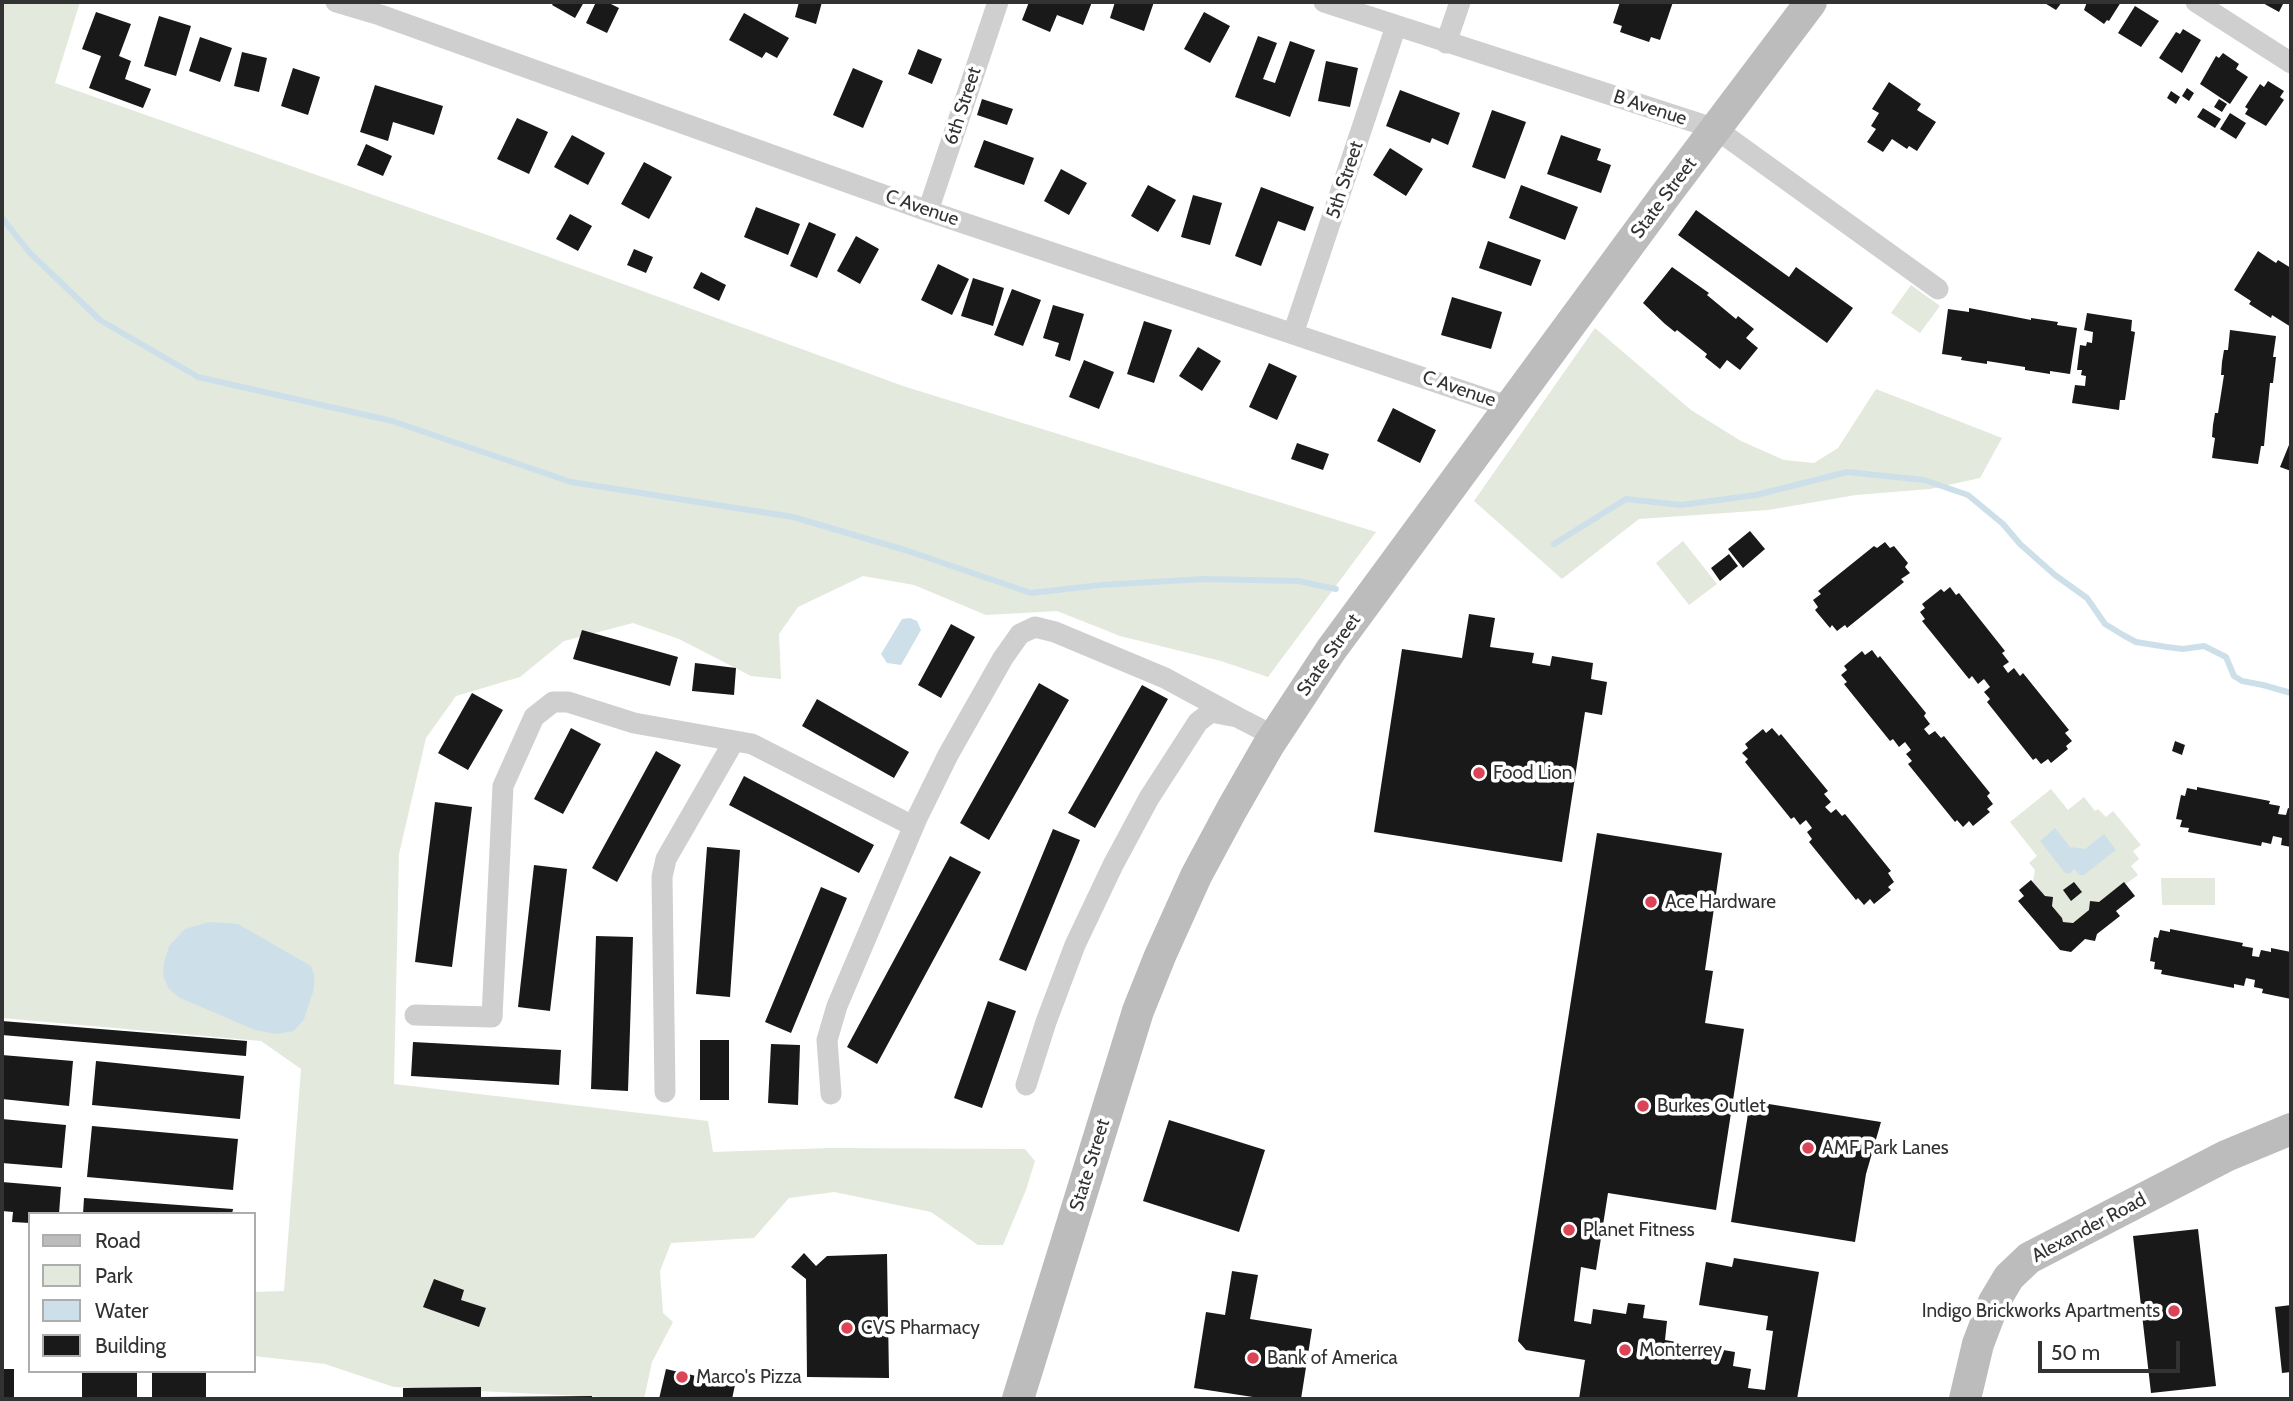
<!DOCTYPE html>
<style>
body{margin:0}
#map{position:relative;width:2293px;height:1401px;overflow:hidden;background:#fff;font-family:Cabin,sans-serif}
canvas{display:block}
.frame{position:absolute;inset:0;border:4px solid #323232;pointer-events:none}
.legend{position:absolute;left:28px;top:1212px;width:228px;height:161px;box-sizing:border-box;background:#fff;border:2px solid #adadad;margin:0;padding:9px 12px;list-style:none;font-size:21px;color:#323232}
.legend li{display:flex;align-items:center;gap:14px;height:35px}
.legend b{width:35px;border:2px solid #adadad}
.scale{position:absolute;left:2038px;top:1341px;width:142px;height:32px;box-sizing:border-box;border:4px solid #323232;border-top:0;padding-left:9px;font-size:21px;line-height:24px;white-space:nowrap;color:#323232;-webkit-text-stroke:5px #fff;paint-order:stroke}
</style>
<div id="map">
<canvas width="2293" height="1401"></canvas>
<div class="frame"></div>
<ul class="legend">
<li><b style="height:9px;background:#bcbcbc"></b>Road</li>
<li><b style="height:19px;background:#e3e9dc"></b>Park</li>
<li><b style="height:19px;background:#cde0ea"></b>Water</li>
<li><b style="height:19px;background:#191919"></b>Building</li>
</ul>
<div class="scale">50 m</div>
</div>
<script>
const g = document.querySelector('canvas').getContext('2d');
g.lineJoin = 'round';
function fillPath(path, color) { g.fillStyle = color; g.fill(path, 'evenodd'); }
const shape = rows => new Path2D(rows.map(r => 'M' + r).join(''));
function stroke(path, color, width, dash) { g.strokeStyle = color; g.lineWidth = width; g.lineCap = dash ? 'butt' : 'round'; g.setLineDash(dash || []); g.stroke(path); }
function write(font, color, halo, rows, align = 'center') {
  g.font = font + ' Cabin,sans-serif'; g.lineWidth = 7; g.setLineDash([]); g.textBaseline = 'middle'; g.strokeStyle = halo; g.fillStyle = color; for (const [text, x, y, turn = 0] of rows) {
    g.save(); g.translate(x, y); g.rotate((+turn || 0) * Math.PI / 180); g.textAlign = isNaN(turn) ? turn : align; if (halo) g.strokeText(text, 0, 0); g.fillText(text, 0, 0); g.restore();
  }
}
fillPath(shape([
 [2,2,80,2,55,83,527,249,906,387,1376,532,1268,677,1221,661,1120,636,1057,611,986,615,914,585,863,576,798,607,779,634,781,679,751,676,679,639,633,623,564,641,520,677,456,696,426,738,399,854,394,1084,708,1121,713,1152,830,1148,1025,1149,1035,1161,1026,1190,1003,1245,978,1245,931,1212,834,1192,789,1198,754,1238,671,1243,660,1271,663,1313,673,1322,652,1362,644,1399,394,1387,325,1364,254,1356,254,1292,284,1291,301,1069,261,1041,2,1018],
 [1911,285,1940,306,1920,333,1891,313],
 [1595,328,1691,410,1741,441,1784,460,1814,463,1838,448,1876,389,2002,438,1980,478,1930,489,1856,495,1768,510,1639,519,1562,579,1474,501],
 [1683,541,1717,584,1689,605,1656,563],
 [2051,789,2068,810,2084,797,2095,811,2098,809,2106,817,2113,811,2141,845,2133,851,2139,859,2131,866,2138,875,2073,923,2063,922,2062,918,2033,882,2035,870,2029,863,2037,856,2010,822],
 [2161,878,2215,878,2215,905,2162,905]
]), '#e3e9dc');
fillPath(shape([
 [910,618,917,621,921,630,901,665,887,663,881,654,902,619],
 [2055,828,2070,847,2085,849,2104,834,2116,850,2084,875,2080,875,2074,869,2070,874,2065,873,2040,841],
 [209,922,238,924,311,966,314,974,314,989,304,1019,294,1031,276,1034,255,1030,180,998,169,989,163,976,164,963,169,946,185,929]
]), '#cde0ea');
stroke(shape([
 [2,218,30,253,100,320,198,377,392,421,571,482,793,517,905,550,1031,593,1101,585,1204,579,1298,581,1336,589],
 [1554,544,1626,499,1681,505,1756,495,1847,472,1924,480,1968,495,2003,524,2020,544,2055,575,2087,598,2105,624,2123,635,2136,642,2167,647,2183,649,2204,646,2226,657,2234,676,2242,681,2263,685,2291,693]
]), '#cde0ea', 6);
fillPath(shape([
 [554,2,584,2,575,18,552,5],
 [596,2,607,2,619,8,607,33,586,23],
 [799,2,822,2,816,24,795,17],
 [1029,2,1092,2,1083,25,1057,15,1050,32,1022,20],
 [1115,2,1154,2,1144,31,1110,18],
 [1620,2,1673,2,1660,40,1651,37,1649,42,1620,32,1622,26,1613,23],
 [2043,2,2062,2,2056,10],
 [2087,2,2121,2,2109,21,2107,20,2104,24,2084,10],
 [2261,2,2284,2,2279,12],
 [2135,6,2159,21,2141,47,2118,33],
 [96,12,131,24,119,56,131,61,125,79,151,89,143,108,89,88,101,56,82,49],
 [1204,12,1230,26,1210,63,1184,49],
 [744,13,789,38,777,58,766,52,762,58,729,40],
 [159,16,191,26,176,76,144,66],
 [2183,29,2201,40,2182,73,2159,58,2176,32,2180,34],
 [1258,36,1277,43,1263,79,1275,83,1290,41,1315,50,1290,117,1235,97],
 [200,37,232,48,220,82,189,71],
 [918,49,942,59,932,84,908,74],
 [242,52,267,58,259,92,234,86],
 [2223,53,2239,64,2236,69,2248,77,2230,104,2200,84,2216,56,2219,58],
 [1326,61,1358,68,1350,107,1318,101],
 [293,68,320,77,308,115,281,106],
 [853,68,883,81,863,128,833,115],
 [2268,81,2284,91,2280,97,2284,100,2266,126,2245,114,2248,109,2245,107,2260,84,2264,87],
 [1889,82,1921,104,1917,110,1936,122,1917,151,1909,146,1907,149,1892,139,1883,152,1867,142,1876,129,1871,126,1879,113,1872,109],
 [375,85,443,106,434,135,393,122,388,141,360,132],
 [2187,88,2194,93,2189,101,2182,96],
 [1400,90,1460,113,1448,145,1432,138,1430,143,1386,126],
 [2171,91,2180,97,2176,104,2167,98],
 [982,99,1013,109,1007,125,977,115],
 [2219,99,2227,104,2222,112,2214,107],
 [2203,108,2221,119,2215,128,2197,117],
 [1492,110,1526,122,1505,179,1472,167],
 [2230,113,2246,123,2236,139,2220,129],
 [517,118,548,132,529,174,497,159],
 [572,135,605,153,588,185,554,167],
 [1561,135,1601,149,1597,160,1611,165,1601,193,1547,174],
 [984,140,1034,158,1024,185,974,167],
 [366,144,392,156,383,176,357,165],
 [1390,148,1423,169,1406,196,1373,175],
 [644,162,672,177,649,219,621,204],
 [1061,169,1087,183,1069,215,1044,201],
 [1148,185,1176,200,1158,232,1131,216],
 [1521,185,1578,207,1565,240,1509,218],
 [1261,187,1314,207,1305,231,1278,221,1261,266,1235,256],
 [1193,195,1222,203,1210,245,1181,237],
 [756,207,800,224,788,255,744,237],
 [1696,210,1789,277,1796,267,1853,308,1827,343,1678,235],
 [570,214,592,226,578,251,556,239],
 [809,222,836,234,817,278,790,266],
 [856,236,879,249,860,284,837,271],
 [1488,241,1541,260,1531,286,1479,268],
 [634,249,653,257,646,273,627,265],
 [2258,251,2276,263,2278,260,2291,268,2291,327,2272,315,2271,318,2249,304,2251,301,2234,290],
 [938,264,969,279,952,315,921,300],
 [1672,267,1709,293,1707,295,1736,319,1738,316,1754,329,1746,338,1758,348,1740,370,1727,360,1720,369,1705,357,1707,354,1677,330,1675,332,1665,324,1643,303],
 [701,272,726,285,719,301,693,288],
 [973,278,1004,288,993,326,961,316],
 [1012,289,1041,300,1023,346,994,335],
 [1452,297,1502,312,1491,349,1441,335],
 [1053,305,1084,314,1070,361,1055,356,1059,343,1043,338],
 [1969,308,2031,320,2031,318,2058,322,2057,325,2077,328,2070,374,2050,371,2050,374,2025,370,2025,367,1987,361,1987,364,1961,360,1962,357,1942,354,1948,309,1969,312],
 [2087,313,2132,320,2131,331,2135,332,2125,400,2120,400,2119,410,2072,403,2075,385,2085,386,2086,376,2081,375,2082,370,2077,370,2080,345,2086,346,2087,342,2092,343,2093,332,2084,330],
 [1144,321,1172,330,1154,383,1127,374],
 [2230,330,2276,336,2273,357,2276,357,2273,383,2270,383,2264,446,2261,446,2258,464,2212,458,2215,438,2212,437,2213,425,2215,413,2218,413,2224,375,2221,375,2222,362,2224,350,2228,350],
 [1198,347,1221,361,1202,391,1179,376],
 [1084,360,1114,372,1099,409,1069,397],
 [1269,363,1297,376,1277,420,1249,407],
 [1393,408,1436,430,1420,463,1377,441],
 [2291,440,2291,471,2280,467],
 [1297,443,1329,454,1323,470,1291,459],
 [1750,531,1765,549,1743,568,1728,549],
 [1885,542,1890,548,1894,546,1908,563,1905,567,1910,573,1901,579,1904,582,1847,628,1845,625,1837,631,1832,625,1830,628,1815,610,1818,607,1813,600,1821,594,1818,591,1874,546,1877,548],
 [1729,554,1738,566,1720,581,1711,568],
 [1950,587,1956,595,1959,593,2005,651,2002,653,2009,662,2003,666,2008,673,2014,668,2020,676,2023,673,2069,730,2065,733,2072,741,2066,746,2068,749,2051,763,2048,759,2041,764,2036,758,2033,760,1987,702,1990,699,1984,692,1990,687,1984,679,1978,684,1972,676,1969,679,1922,621,1925,619,1920,612,1925,608,1922,604,1941,589,1944,592],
 [1469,614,1495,618,1490,647,1534,653,1532,663,1550,666,1552,656,1593,663,1591,679,1607,682,1602,715,1585,712,1562,862,1374,832,1402,649,1462,658],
 [951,624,975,637,941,698,918,685],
 [582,630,678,657,670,686,573,659],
 [1872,650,1878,658,1880,656,1926,713,1924,716,1930,724,1924,729,1929,735,1935,731,1941,738,1944,736,1990,793,1987,796,1993,804,1987,809,1990,812,1973,826,1969,821,1963,827,1957,820,1955,822,1908,764,1912,761,1906,754,1911,750,1905,742,1899,747,1893,739,1890,741,1844,684,1847,682,1841,675,1847,670,1844,666,1862,651,1865,655],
 [695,663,736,668,734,695,692,691],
 [1039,683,1069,700,989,840,960,823],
 [1142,685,1168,699,1095,828,1068,813],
 [472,693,503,710,468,770,438,753],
 [817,699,909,752,894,778,802,726],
 [571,728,601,744,563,814,534,799],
 [1772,728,1779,736,1781,734,1828,791,1824,794,1831,802,1825,807,1831,813,1836,809,1842,816,1845,814,1891,871,1888,873,1894,882,1888,887,1891,890,1874,904,1870,899,1864,905,1858,898,1856,900,1809,842,1812,839,1807,832,1812,828,1806,820,1800,825,1794,817,1791,819,1745,762,1748,759,1742,753,1748,748,1745,744,1763,729,1766,733],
 [2175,741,2185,745,2182,755,2172,751],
 [656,751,681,765,617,882,592,868],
 [744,776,874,845,859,873,729,805],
 [2197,787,2270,801,2269,804,2280,806,2278,814,2286,815,2288,808,2291,809,2291,847,2281,845,2282,838,2273,836,2271,844,2262,842,2261,846,2188,832,2189,828,2180,827,2182,820,2176,819,2181,795,2185,796,2187,788,2197,790],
 [435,802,472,807,452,967,415,962],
 [1053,829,1080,840,1026,971,999,960],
 [1597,833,1722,853,1705,970,1713,971,1705,1023,1744,1029,1716,1210,1608,1193,1596,1270,1581,1267,1574,1321,1591,1324,1593,1309,1626,1314,1628,1303,1645,1305,1643,1318,1667,1321,1665,1340,1735,1352,1733,1366,1751,1369,1748,1388,1765,1390,1773,1331,1766,1330,1768,1316,1699,1305,1706,1262,1732,1267,1734,1258,1819,1272,1797,1399,1579,1399,1585,1360,1526,1350,1518,1341],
 [707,847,740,850,730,997,696,994],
 [950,856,981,872,877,1064,847,1047],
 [534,865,567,869,550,1011,518,1007],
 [2031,880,2045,896,2053,897,2052,906,2062,918,2063,922,2073,923,2089,910,2090,901,2099,902,2124,882,2135,896,2116,911,2120,916,2097,934,2095,941,2085,939,2071,952,2060,950,2018,901,2024,896,2019,890],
 [2074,882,2082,892,2071,901,2063,890],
 [821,887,847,898,791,1033,765,1022],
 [2170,929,2243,943,2242,946,2253,948,2252,956,2259,957,2261,950,2271,952,2271,948,2291,952,2291,999,2262,993,2263,989,2254,987,2255,980,2246,978,2244,986,2234,984,2234,988,2161,974,2162,970,2154,969,2155,962,2150,961,2154,937,2158,938,2160,930,2170,932],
 [596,936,633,937,628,1091,591,1089],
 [988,1001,1016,1011,982,1108,954,1098],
 [2,1021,247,1041,246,1056,2,1035],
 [700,1040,729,1040,729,1100,700,1100],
 [413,1042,561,1050,559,1085,411,1076],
 [771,1044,800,1045,798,1105,768,1103],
 [2,1055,73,1061,69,1106,2,1099],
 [96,1061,244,1076,240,1119,92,1105],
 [1750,1101,1881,1122,1866,1174,1855,1242,1731,1222],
 [2,1119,66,1125,62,1168,2,1163],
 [1169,1120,1265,1150,1239,1232,1143,1201],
 [92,1126,238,1139,233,1190,87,1177],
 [2,1182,61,1187,59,1214,30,1214,30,1223,12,1222,13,1212,2,1211],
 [84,1198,233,1209,232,1214,83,1214],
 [2198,1229,2216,1386,2151,1393,2133,1236],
 [804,1253,816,1266,827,1256,887,1254,889,1378,807,1377,806,1279,791,1267],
 [1232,1271,1258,1275,1250,1319,1312,1329,1301,1399,1266,1399,1194,1388,1206,1312,1225,1315],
 [434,1279,464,1290,461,1300,486,1308,479,1327,423,1307],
 [2291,1305,2291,1372,2282,1373,2275,1307],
 [2,1369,14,1369,14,1399,2,1399],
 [666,1369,735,1385,732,1399,659,1399],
 [82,1371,137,1371,137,1399,82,1399],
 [152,1371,206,1371,206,1399,152,1399],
 [481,1387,481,1397,592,1396,592,1399,403,1399,403,1388]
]), '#191919');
stroke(shape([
 [336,2,380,15,928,211,1510,407],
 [1324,2,1716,129,1938,289],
 [2196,2,2291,63],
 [1446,43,1460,2],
 [928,211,998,2],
 [1293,334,1396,26],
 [415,1015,492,1017,503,786,534,717,553,702,568,702,634,723,752,744,913,826],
 [1026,1085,1046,1022,1075,945,1113,865,1149,798,1198,722,1211,712,1237,717,1274,736],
 [665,1092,662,877,666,859,734,741],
 [831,1094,827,1040,837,1006,918,816,948,755,1003,658,1020,634,1035,627,1055,632,1165,678,1237,717]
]), '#cfcfcf', 21);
stroke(shape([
 [1018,1399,1138,1011,1160,956,1196,876,1232,809,1268,746,1331,650,1664,197,1811,2],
 [1965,1399,1978,1344,1994,1302,2009,1277,2029,1258,2226,1156,2291,1129]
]), '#bcbcbc', 32);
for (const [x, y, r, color] of [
 [1479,773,7,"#db4356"],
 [1651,902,7,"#db4356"],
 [1643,1106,7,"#db4356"],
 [1808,1148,7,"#db4356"],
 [1569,1230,7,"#db4356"],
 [2174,1311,7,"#db4356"],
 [847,1328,7,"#db4356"],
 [1625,1350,7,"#db4356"],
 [1253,1358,7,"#db4356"],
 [682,1377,7,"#db4356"]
]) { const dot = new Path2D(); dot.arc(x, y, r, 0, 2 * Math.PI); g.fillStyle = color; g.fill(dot); stroke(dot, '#fff', 2.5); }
write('19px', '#323232', '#fff', [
 ["6th Street",963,106,-72],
 ["B Avenue",1650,108,18],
 ["5th Street",1345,180,-72],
 ["State Street",1664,198,-53],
 ["C Avenue",922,208,19],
 ["C Avenue",1459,389,19],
 ["State Street",1329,655,-55],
 ["State Street",1090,1165,-73],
 ["Alexander Road",2089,1228,-28]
]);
write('19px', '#323232', '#fff', [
 ["Food Lion",1493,773],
 ["Ace Hardware",1665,902],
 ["Burkes Outlet",1657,1106],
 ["AMF Park Lanes",1822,1148],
 ["Planet Fitness",1583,1230],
 ["Indigo Brickworks Apartments",2160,1311,"right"],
 ["CVS Pharmacy",861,1328],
 ["Monterrey",1639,1350],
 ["Bank of America",1267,1358],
 ["Marco's Pizza",696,1377]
], 'left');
</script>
